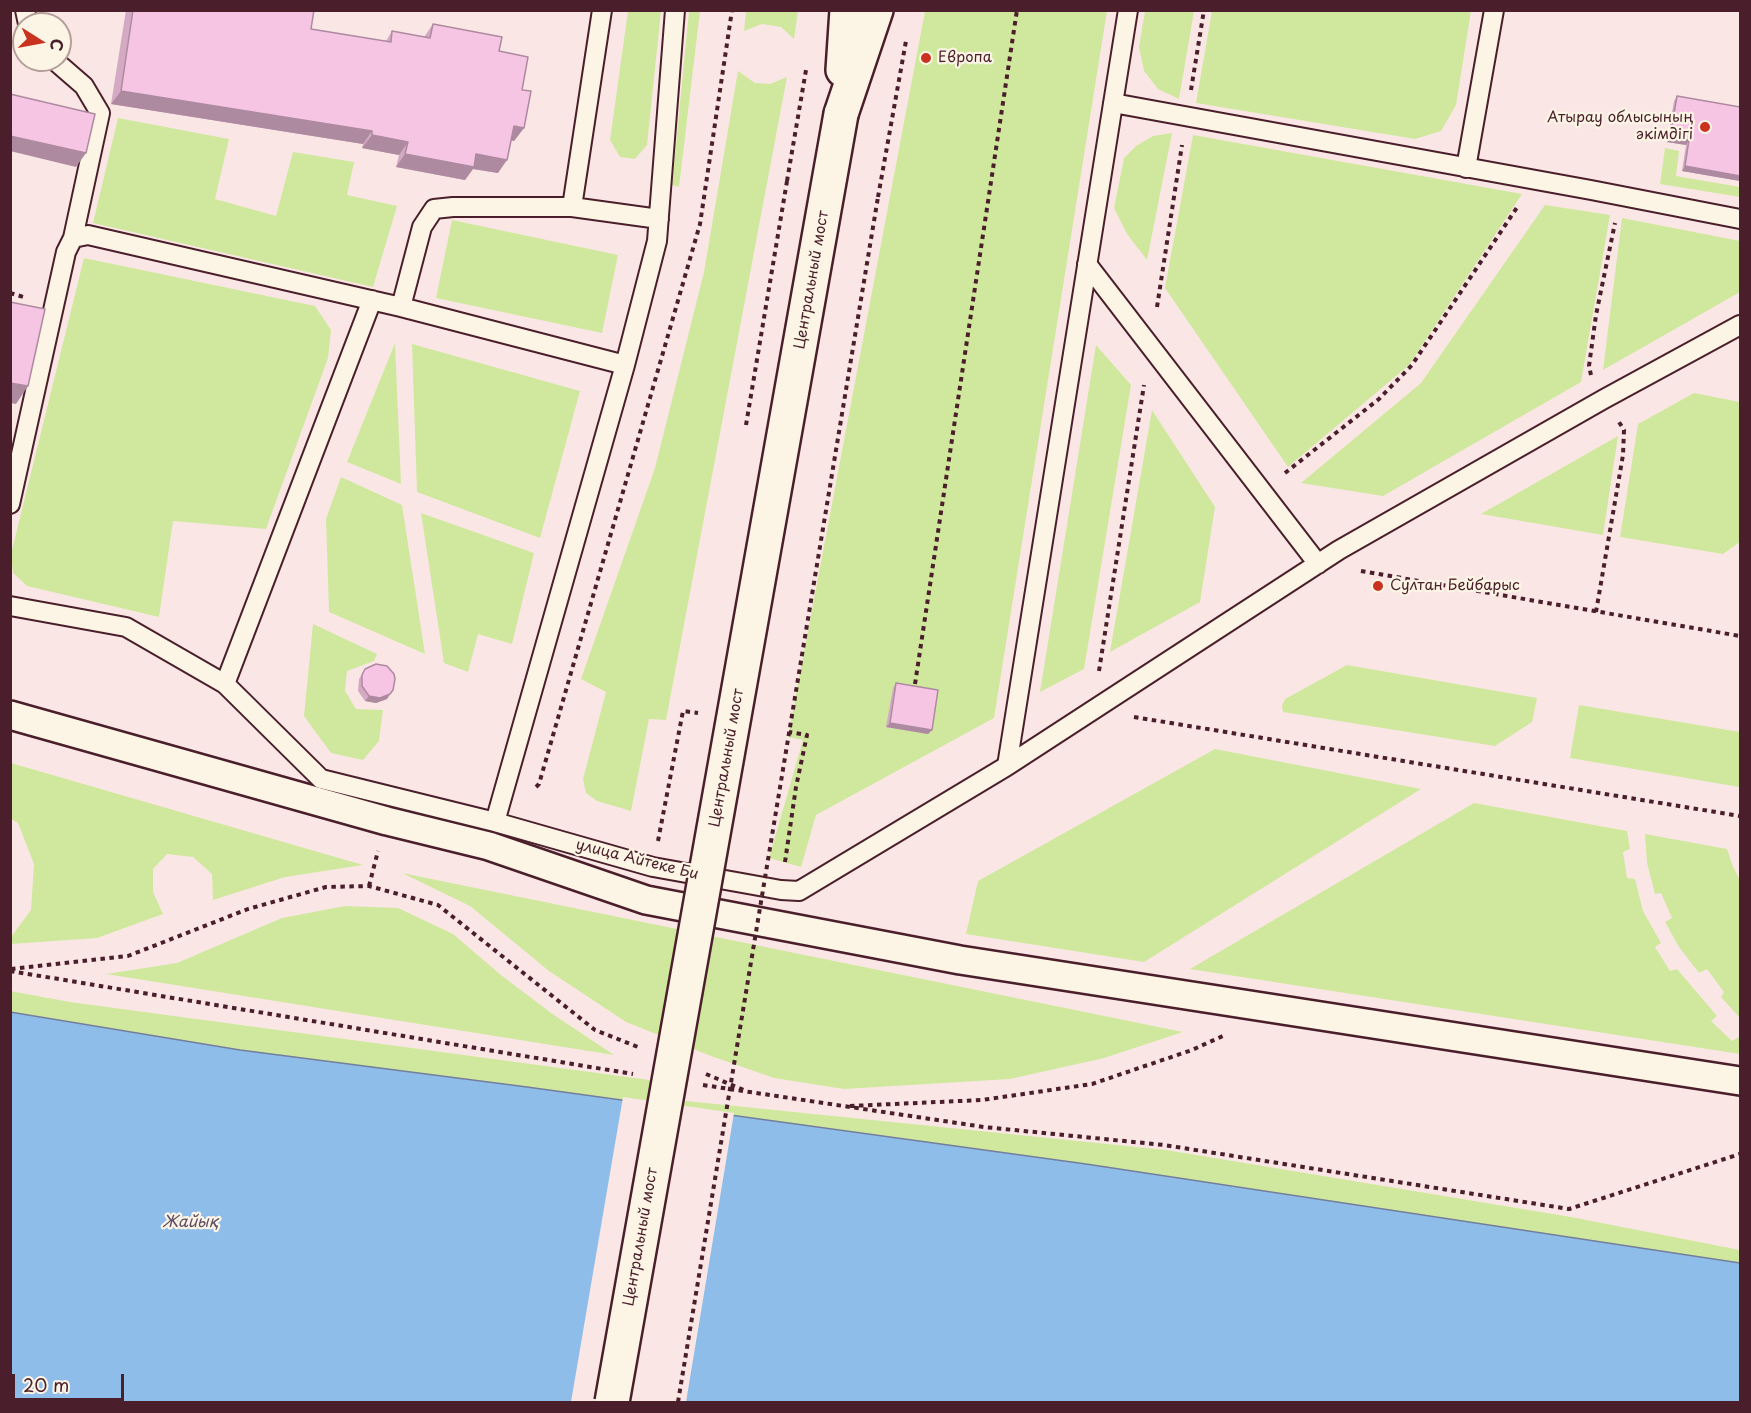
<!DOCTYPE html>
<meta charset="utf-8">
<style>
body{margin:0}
#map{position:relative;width:1751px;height:1413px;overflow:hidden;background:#fae7e5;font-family:"Playpen Sans",sans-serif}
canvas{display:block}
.frame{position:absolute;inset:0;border:12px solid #4a1f2b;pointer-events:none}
.north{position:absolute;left:12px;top:12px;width:60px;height:60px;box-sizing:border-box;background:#fcf5e5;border:2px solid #b59f9b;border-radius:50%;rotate:101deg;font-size:16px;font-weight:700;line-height:24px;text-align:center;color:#4a1f2b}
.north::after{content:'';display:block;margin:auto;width:21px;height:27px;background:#c8321e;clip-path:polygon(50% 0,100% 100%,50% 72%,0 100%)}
.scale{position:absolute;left:12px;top:1374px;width:112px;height:27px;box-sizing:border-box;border:3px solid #4a1f2b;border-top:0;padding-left:8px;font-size:18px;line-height:21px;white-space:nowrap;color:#4a1f2b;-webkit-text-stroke:4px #fcf5e5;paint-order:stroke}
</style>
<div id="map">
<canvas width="1751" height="1413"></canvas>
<div class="frame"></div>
<div class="north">С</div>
<div class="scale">20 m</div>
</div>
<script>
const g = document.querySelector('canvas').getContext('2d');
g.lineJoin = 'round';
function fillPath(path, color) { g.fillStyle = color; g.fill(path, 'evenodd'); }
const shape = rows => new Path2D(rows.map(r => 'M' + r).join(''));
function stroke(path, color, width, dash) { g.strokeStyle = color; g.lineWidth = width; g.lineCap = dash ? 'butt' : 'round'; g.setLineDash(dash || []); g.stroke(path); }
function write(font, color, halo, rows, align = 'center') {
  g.font = font + ' "Playpen Sans",sans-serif'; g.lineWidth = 4.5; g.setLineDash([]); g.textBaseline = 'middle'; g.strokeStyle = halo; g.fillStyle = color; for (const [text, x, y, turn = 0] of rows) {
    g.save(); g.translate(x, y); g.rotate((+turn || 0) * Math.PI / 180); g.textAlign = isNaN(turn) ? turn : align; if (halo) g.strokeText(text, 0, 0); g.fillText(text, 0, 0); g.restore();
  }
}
fillPath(shape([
 [628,11,661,11,647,145,635,159,620,157,610,140],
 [689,11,700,11,679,187,672,185],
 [746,11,798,11,794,39,781,27,762,24,744,31],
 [925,11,1107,11,994,718,816,815,801,867,769,858,803,740,788,737],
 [1145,11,1194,11,1179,99,1158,89,1144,71,1139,47],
 [1212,11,1471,11,1456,105,1441,131,1415,139,1196,103],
 [738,71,755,83,770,84,787,77,666,720,649,719,631,811,597,801,586,793,583,779,606,692,581,679,655,468,704,272],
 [118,118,229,139,215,199,276,216,293,152,354,162,347,195,397,206,373,287,93,223],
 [1172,133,1147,260,1127,234,1114,208,1124,158,1136,146,1153,136],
 [1193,135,1522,194,1409,365,1288,467,1165,288],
 [1665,148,1679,151,1676,176,1740,187,1740,197,1660,184],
 [1545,205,1610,215,1581,382,1383,496,1301,483,1421,383],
 [1622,218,1740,241,1740,292,1603,370],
 [452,220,618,255,602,333,436,298],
 [84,258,315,306,331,330,328,358,266,529,173,521,159,617,27,586,13,573,11,554],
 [395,343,401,484,347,462],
 [412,344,580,391,540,538,417,492],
 [1096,345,1131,385,1084,669,1040,692],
 [1694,393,1740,402,1740,542,1723,554,1620,537,1638,424],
 [1152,410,1215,507,1200,602,1110,652],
 [1618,436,1603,535,1481,514],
 [341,477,402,505,425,654,329,612,326,519],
 [421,513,534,553,512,644,478,634,468,672,444,663],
 [313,624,377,654,374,661,347,671,345,691,356,709,383,710,379,741,363,760,331,753,304,716],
 [1347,665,1537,698,1532,722,1495,746,1283,712,1282,706,1285,699],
 [1579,705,1740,732,1739,787,1570,758],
 [1215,749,1421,789,1144,962,966,934,978,881],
 [11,763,363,865,285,877,213,900,212,874,193,857,167,854,153,869,153,892,163,914,97,938,11,944,11,937,31,910,34,864,18,823,11,819],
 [1474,803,1627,831,1630,849,1623,852,1627,878,1635,879,1643,911,1661,943,1655,947,1670,971,1677,969,1717,1016,1711,1021,1732,1041,1739,1037,1740,1038,1740,1054,1190,969],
 [1645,834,1727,849,1733,867,1740,880,1740,1018,1721,997,1724,992,1707,969,1699,973,1679,947,1665,922,1672,918,1661,893,1655,894,1647,863],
 [402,873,1183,1032,1104,1058,1010,1079,844,1089,774,1078,711,1056,626,1022,549,971,470,906],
 [345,906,398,908,453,934,501,975,551,1013,614,1055,106,974,177,963,282,918],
 [10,991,70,1002,657,1081,657,1098,1166,1150,1571,1217,1740,1250,1740,1263,1086,1164,527,1087,240,1050,11,1012]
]), '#d0e89d');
const water = shape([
 [10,1012,240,1050,527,1087,1086,1164,1740,1263,1740,1402,11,1402,10,1012]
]);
fillPath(water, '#8fbde9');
stroke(water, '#737e9d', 1.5);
fillPath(shape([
 [623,1097,734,1113,686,1402,571,1402]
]), '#fae7e5');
const service = shape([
 [25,10,28,24],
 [54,60,84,86,100,113,73,238],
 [1113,103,1591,190,1740,219],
 [1466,168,1494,10],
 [572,207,659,219],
 [1087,264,1318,564],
 [401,307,625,365],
 [10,504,66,252,73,238,88,235,401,307,422,227,434,209,453,207,572,207,602,10],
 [10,606,126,627,225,684,321,779,495,822,653,867,781,890,799,891,1007,766,1339,550,1604,399,1740,325],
 [225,684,372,300],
 [1007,766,1128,10],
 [495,822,625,365,657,241,675,10]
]);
const pedestrian = shape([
 [10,715,387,821,489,846,646,900,960,960,1740,1081]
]);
const primary = shape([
 [843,70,847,10],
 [841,114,876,10]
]);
stroke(service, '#4a1f2b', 22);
stroke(pedestrian, '#4a1f2b', 32);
stroke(primary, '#4a1f2b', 38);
stroke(shape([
 [1191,90,1204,10],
 [787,181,806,70],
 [878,197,906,41],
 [10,293,27,298],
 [1157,307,1182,145],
 [1591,375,1589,366,1596,315,1615,223],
 [1285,473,1379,399,1412,365,1518,206],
 [1361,571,1740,636],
 [1596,612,1623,455,1624,430,1619,422],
 [1099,671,1144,385],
 [915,684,1017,10],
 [1134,717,1740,816],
 [536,787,539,784,700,224,732,10],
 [658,841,683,711,698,713],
 [785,862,796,787,807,735,789,732],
 [369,886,378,851],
 [11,969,128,956,248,909,326,887,369,886,438,905,595,1030,638,1047],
 [10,971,633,1074],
 [706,1074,746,1091],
 [703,1085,984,1127,1164,1145,1569,1209,1740,1154],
 [850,1106,982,1100,1092,1084,1192,1050,1225,1035]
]), '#4a1f2b', 4, [4.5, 4.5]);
stroke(service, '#fcf5e5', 18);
stroke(pedestrian, '#fcf5e5', 27);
stroke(primary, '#fcf5e5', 33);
const primaryBridge = shape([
 [612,1402,841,114]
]);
stroke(primaryBridge, '#4a1f2b', 38, []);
stroke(shape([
 [746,425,787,181],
 [678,1402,878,197]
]), '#4a1f2b', 4, [4.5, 4.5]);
stroke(primaryBridge, '#fcf5e5', 33);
fillPath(shape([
 [126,10,314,10,311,29,386,41,392,31,424,37,433,24,499,51,522,90,524,128,514,141,511,140,498,173,473,169,465,180,396,167,399,155,362,148,363,144,111,104],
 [1677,96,1740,107,1740,181,1682,171,1686,145,1667,142,1674,101],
 [365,669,390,694,387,699,376,703,365,701,358,691,359,679],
 [896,683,932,730,928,734,886,727,893,688]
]), '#d4a9c4');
fillPath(shape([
 [121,91,372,131,363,144,111,104],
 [514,126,524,128,514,141,505,139],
 [372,135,408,142,399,155,362,148],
 [10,136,86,153,76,167,10,151],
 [1670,137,1689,140,1686,145,1667,142],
 [405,154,476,154,507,160,498,173,473,169,465,180,396,167],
 [1685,166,1740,176,1740,181,1682,171],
 [10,383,28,386,16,404,10,403],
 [390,694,387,699,376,703,365,701,369,696],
 [890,723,932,730,928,734,886,727]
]), '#ad8aa0');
const building = shape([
 [133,10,314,10,311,29,391,42,392,31,430,38,433,24,502,37,499,51,528,57,522,90,531,91,524,128,514,126,507,160,476,154,474,167,405,154,408,142,372,135,372,131,121,91,133,10],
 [10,94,95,114,86,153,10,136,10,94],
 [1677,96,1740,107,1740,176,1685,166,1689,140,1670,137,1677,96],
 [10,302,45,309,28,386,10,383,10,302],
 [376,664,387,666,394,674,395,679,393,690,390,694,380,698,369,696,362,686,362,675,365,669,376,664],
 [896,683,938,690,932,730,890,723,896,683]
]);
fillPath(building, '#f7c5e4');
stroke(building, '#ad8aa0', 1.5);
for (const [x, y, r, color] of [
 [926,58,6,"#c8321e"],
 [1705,127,6,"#c8321e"],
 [1378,586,6,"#c8321e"]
]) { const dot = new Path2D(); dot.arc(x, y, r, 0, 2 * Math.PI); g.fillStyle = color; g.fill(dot); stroke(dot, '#fcf5e5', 2); }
write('15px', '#4a1f2b', '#fcf5e5', [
 ["Европа",938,58],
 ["Атырау облысының",1693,118,"right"],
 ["әкімдігі",1693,135,"right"],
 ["Султан Бейбарыс",1390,586]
], 'left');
write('15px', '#4a1f2b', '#fcf5e5', [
 ["Центральный мост",812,280,-80],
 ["Центральный мост",727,758,-80],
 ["улица Айтеке Би",637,860,14],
 ["Центральный мост",641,1237,-80]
]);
write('italic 16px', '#5f4e64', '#fcf5e5', [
 ["Жайық",190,1223]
]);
</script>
